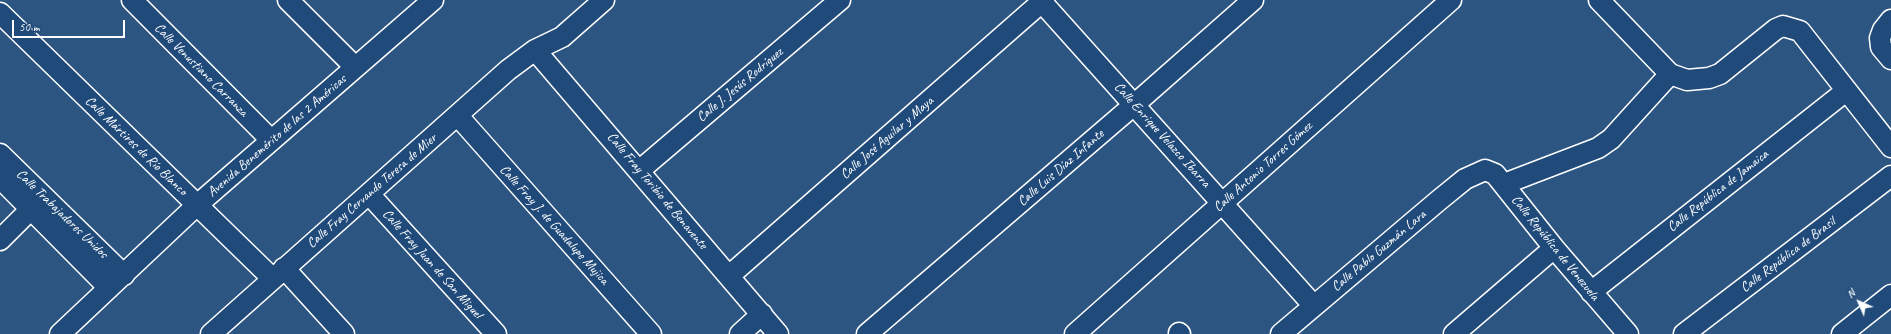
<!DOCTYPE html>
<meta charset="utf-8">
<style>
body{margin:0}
#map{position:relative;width:1891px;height:334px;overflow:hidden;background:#2c5582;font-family:Caveat,sans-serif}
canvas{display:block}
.north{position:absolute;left:1839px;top:282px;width:40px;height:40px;-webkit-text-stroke:3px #1f4a7a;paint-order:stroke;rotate:315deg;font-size:11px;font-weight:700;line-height:16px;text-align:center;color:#fff}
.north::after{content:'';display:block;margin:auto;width:14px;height:18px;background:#fff;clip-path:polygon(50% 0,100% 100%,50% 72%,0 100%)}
.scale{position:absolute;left:12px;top:20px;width:113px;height:18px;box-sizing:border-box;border:2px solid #fff;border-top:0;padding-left:5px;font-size:12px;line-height:14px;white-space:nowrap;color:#fff;-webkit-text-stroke:3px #1f4a7a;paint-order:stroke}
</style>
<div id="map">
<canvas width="1891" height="334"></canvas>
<div class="north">N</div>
<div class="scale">50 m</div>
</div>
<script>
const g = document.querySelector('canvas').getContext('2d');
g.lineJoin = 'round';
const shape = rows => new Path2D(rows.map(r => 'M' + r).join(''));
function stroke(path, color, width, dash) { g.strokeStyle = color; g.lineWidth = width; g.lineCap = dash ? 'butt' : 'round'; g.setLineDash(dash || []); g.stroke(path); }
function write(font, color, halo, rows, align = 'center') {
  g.font = font + ' Caveat,sans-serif'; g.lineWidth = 3.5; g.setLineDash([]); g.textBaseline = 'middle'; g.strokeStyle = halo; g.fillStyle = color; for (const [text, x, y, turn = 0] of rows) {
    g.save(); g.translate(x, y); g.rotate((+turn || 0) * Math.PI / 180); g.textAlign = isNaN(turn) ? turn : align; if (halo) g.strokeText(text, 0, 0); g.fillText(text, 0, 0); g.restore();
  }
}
const minor = shape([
 [132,0,271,140],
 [288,0,355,67],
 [1040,0,1314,306],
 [1599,0,1670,74,1687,80,1709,78,1720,74,1776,29,1783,26,1800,31,1891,147],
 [0,13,272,278],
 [1891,20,1883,30,1880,38,1881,47,1891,59],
 [535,50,778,334],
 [458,116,651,334],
 [0,154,124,275],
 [640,170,840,0],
 [0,178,109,288],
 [1504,184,1598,148,1611,139,1670,74],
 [369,194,496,334],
 [0,240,32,208],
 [284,268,344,334],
 [729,276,1044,0],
 [1591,292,1846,91],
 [1179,333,1180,334],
 [60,334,196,206,433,0],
 [211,334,508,70,535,50,562,37,604,0],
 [740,334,762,314],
 [867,334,1135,104,1253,0],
 [1075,334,1451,0],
 [1281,334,1438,201,1465,179,1485,170,1495,174,1554,248,1628,334],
 [1454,334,1554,248],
 [1684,334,1891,176],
 [1842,334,1891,295]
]);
stroke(minor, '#fff', 23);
stroke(minor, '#1f4a7a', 20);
write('14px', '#fff', '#1f4a7a', [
 ["Calle Venustiano Carranza",201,70,45],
 ["Calle J. Jesús Rodríguez",740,85,-40],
 ["Calle Enrique Velazco Ibarra",1162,135,48],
 ["Avenida Benemérito de las 2 Américas",277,136,-41],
 ["Calle José Aguilar y Maya",887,138,-41],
 ["Calle Mártires de Río Blanco",136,146,44],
 ["Calle Antonio Torres Gómez",1263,167,-42],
 ["Calle Luis Díaz Infante",1061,168,-41],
 ["Calle Fray Cervando Teresa de Mier",372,191,-41],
 ["Calle Fray Toribio de Benavente",657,191,50],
 ["Calle República de Jamaica",1718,191,-38],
 ["Calle Trabajadores Unidos",62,214,44],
 ["Calle Fray J. de Guadalupe Mujica",554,225,48],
 ["Calle República de Venezuela",1555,248,51],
 ["Calle Pablo Guzmán Lara",1379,251,-40],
 ["Calle República de Brasil",1788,255,-37],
 ["Calle Fray Juan de San Miguel",432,264,48]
]);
</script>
